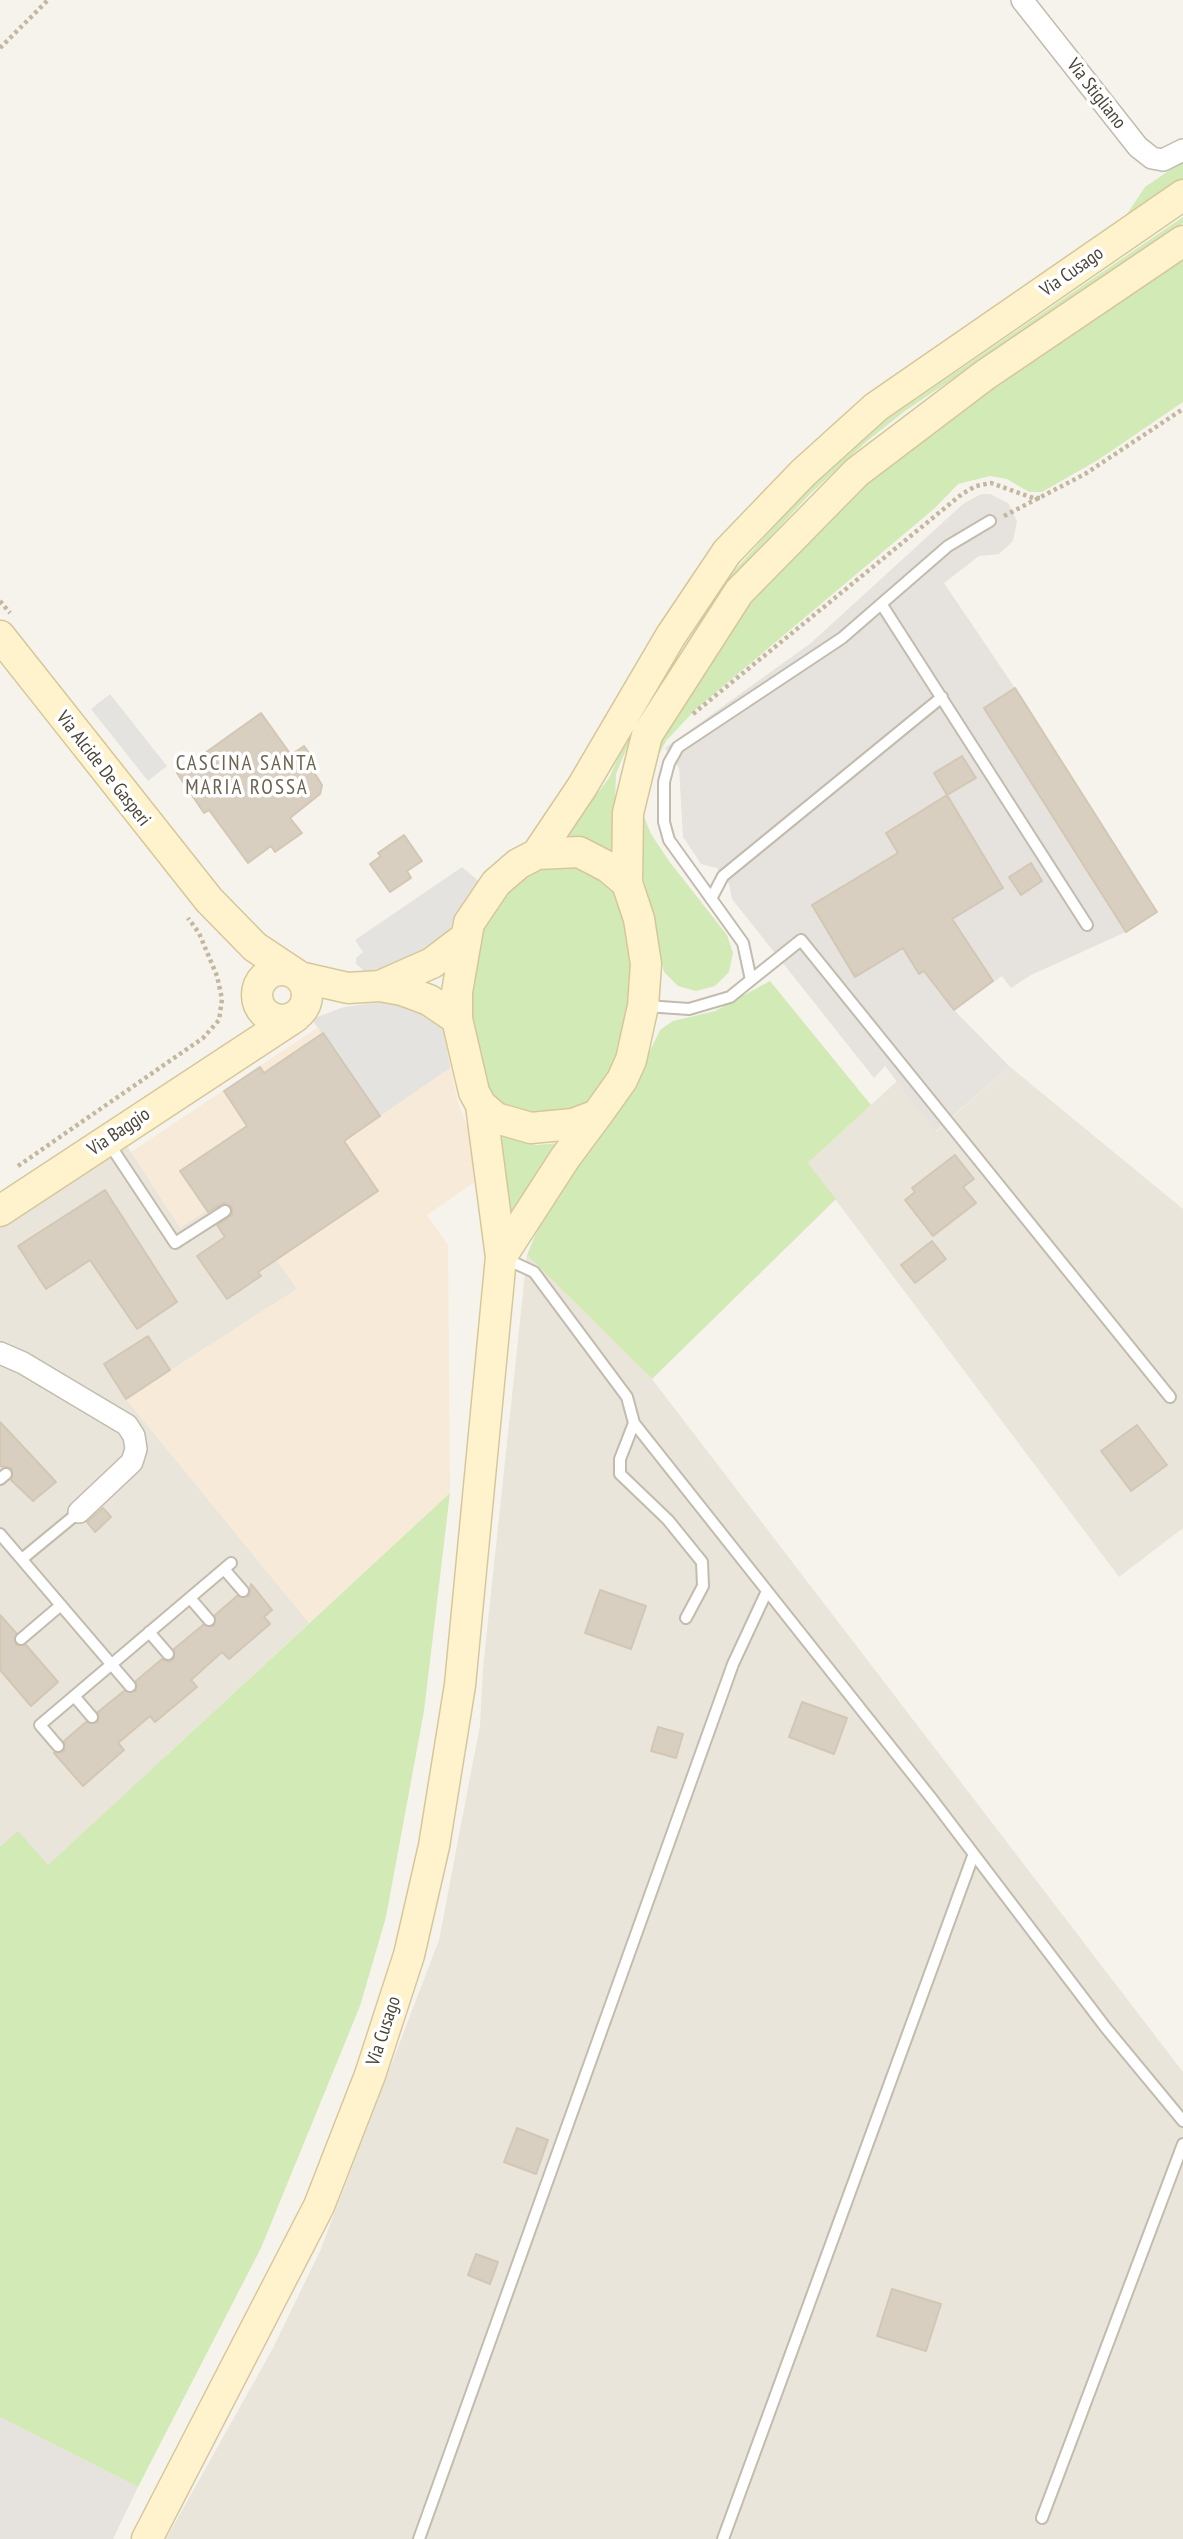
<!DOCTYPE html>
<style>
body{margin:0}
canvas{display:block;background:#f6f3ec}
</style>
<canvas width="1183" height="2539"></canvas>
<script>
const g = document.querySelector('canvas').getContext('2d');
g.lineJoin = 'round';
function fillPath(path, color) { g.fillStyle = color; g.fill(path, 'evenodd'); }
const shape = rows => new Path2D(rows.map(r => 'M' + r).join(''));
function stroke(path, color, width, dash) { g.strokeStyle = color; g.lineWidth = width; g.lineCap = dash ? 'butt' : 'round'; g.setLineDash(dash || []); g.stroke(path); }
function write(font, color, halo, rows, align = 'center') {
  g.font = font + ' "PT Sans Narrow",sans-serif'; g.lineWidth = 7; g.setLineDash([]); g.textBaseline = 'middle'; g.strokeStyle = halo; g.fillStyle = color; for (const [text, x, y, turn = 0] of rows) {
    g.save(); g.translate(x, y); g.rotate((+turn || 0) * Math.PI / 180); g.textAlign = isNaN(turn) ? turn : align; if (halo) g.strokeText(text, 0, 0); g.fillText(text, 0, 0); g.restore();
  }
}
fillPath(shape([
 [1009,1066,1183,1209,1183,1528,1119,1577,808,1163,897,1081,936,1132],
 [125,1143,180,1227,231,1195,297,1289,126,1399,309,1623,0,1910,0,1225],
 [527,1255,652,1379,1183,2072,1183,2539,166,2539,273,2348,320,2251,439,1940,480,1725,483,1668]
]), '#eae5da');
fillPath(shape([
 [376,1002,444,1032,458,1103,478,1153,478,1180,427,1215,448,1245,450,1493,309,1623,126,1399,297,1289,231,1195,180,1228,131,1152,317,1028,312,1019,344,1007]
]), '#f7ead8');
fillPath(shape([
 [981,494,990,494,1008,503,1017,521,1013,541,999,554,979,556,944,583,1015,688,1157,912,1126,932,1031,975,1011,988,1002,976,954,1010,1009,1066,935,1132,885,1066,874,1078,732,899,729,884,717,868,701,864,683,837,679,768,665,748,811,643,963,504],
 [0,2417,138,2487,113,2539,0,2539]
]), '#e6e2dd');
fillPath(shape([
 [1183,161,1183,179,1123,220,1145,187],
 [1183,217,1183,223,905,411,867,441,810,494,728,582,692,632,640,716,616,774,613,855,564,837,609,778,637,715,657,681,726,580,807,490,880,424],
 [1183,259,1183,402,1098,460,1042,492,1029,492,1007,479,990,476,958,484,935,508,696,709,666,741,651,770,643,814,651,834,669,861,727,935,733,953,729,972,715,986,696,991,678,986,664,972,640,863,636,832,655,750,739,618,789,558,852,495,974,401],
 [576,866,599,879,614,892,625,923,632,964,629,1004,617,1056,609,1073,589,1103,569,1110,532,1114,503,1106,488,1087,472,1017,471,993,482,929,507,893,526,876,542,868],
 [770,981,871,1105,808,1163,836,1199,652,1379,527,1255,541,1221,646,1059,660,1030,673,1021,715,1011],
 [498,1135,536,1145,560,1143,511,1230],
 [450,1493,424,1711,386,1917,360,2006,261,2248,138,2487,0,2417,0,1847,18,1831,48,1865]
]), '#d2eab5');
fillPath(shape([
 [110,694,167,766,148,781,91,709],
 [462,867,482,884,447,941,406,965,364,971,356,964,356,958,363,952,355,940],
 [394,1001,410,1004,438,1023,444,1032,450,1068,380,1116,312,1019,344,1007]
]), '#e5e3e0');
const building = shape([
 [1015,688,1157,912,1126,932,984,708,1015,688],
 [261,713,291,755,304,746,316,763,310,766,322,785,320,794,290,818,302,833,275,852,271,846,248,863,209,810,204,813,177,773,261,713],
 [962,756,976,778,947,795,934,773,962,756],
 [947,795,1003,888,952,919,993,981,954,1010,924,971,919,974,903,948,855,977,812,905,898,853,886,833,947,795],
 [404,835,422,861,407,871,411,878,390,892,370,864,381,856,378,853,404,835],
 [1031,863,1042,881,1021,895,1009,877,1031,863],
 [323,1033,380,1116,344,1141,378,1191,258,1272,261,1276,227,1299,197,1256,225,1237,217,1225,232,1215,232,1207,224,1203,208,1212,180,1171,247,1126,224,1091,260,1067,264,1073,323,1033],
 [955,1155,974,1179,963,1187,976,1203,933,1236,905,1200,915,1192,912,1188,955,1155],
 [105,1190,177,1302,137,1329,90,1260,46,1289,18,1246,105,1190],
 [932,1241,946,1259,915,1283,901,1265,932,1241],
 [148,1336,170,1370,126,1399,104,1364,148,1336],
 [0,1422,56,1482,33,1501,11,1480,12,1468,0,1466,0,1422],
 [1137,1425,1167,1465,1131,1491,1101,1451,1137,1425],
 [103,1508,111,1517,95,1532,87,1522,103,1508],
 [251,1584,272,1610,264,1617,270,1624,229,1659,222,1652,191,1680,197,1687,155,1722,150,1716,118,1743,124,1750,83,1786,54,1753,64,1751,64,1741,86,1722,98,1722,98,1712,124,1691,136,1691,136,1681,162,1659,169,1662,174,1659,174,1649,203,1625,214,1626,215,1615,237,1596,249,1596,251,1584],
 [600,1590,646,1606,631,1649,585,1633,600,1590],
 [0,1615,16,1633,16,1645,26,1645,58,1682,31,1706,0,1670,0,1615],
 [802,1702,847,1718,834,1754,789,1737,802,1702],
 [658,1727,683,1734,676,1758,651,1751,658,1727],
 [517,2128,548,2140,536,2174,504,2162,517,2128],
 [476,2254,498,2262,490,2284,468,2275,476,2254],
 [892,2289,941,2304,926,2351,877,2336,892,2289]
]);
fillPath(building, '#d8cfc1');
stroke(building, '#d3c7b4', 2);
const lane = shape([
 [882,605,1087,925],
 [711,899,723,876,942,697],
 [751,980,801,940,1170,1397],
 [646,1006,689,1009,730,997,751,980,743,943,669,840,664,822,664,782,669,763,678,747,842,638,948,546,990,521],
 [108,1142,175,1243,225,1211],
 [504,1258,534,1272,627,1397,634,1423,932,1799,1106,2028,1183,2121],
 [634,1423,620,1459,620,1474,668,1520,702,1562,703,1586,686,1618],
 [0,1479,6,1474],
 [0,1534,130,1686],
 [22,1559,79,1512],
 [224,1569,243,1591],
 [190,1598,209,1620],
 [149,1632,168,1654],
 [21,1639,61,1605],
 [74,1696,92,1717],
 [58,1746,40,1725,231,1563],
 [1042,2518,1183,2144],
 [419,2539,733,1664,767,1591],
 [723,2539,973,1856]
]);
const street = shape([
 [1022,0,1138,147,1152,158,1163,160,1183,150],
 [0,1353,23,1363,127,1425,134,1436,136,1449,132,1462,79,1512]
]);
const secondary = shape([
 [0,636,209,900,255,947,294,973],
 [537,854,582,787,670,637,727,552,803,473,876,407,1183,195],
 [627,883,608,867,579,852,537,854,518,864,496,883,469,923,457,992,457,1019,474,1092,481,1105,496,1118,531,1128,573,1124,597,1115,622,1080,631,1060,643,1006,646,964,639,919,627,883,628,813,647,735,739,592,857,472,985,375,1183,241],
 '257 995a25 25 0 1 1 50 0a25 25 0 1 1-50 0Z',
 [300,977,348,988,380,986,402,990,429,1000,457,1019],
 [380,986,432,963,465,938],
 [0,1211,295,1017],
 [501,1257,565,1158,597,1115],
 [147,2539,319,2206,370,2075,409,1955,434,1846,460,1685,501,1257,481,1105]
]);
stroke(lane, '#c2bbae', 14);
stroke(street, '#c2bbae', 24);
stroke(secondary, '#d6c79b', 33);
stroke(shape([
 [0,48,48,0],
 [1004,516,1085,474,1183,409],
 [0,601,10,613],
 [693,714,962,494,976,486,991,483,1033,498,1043,498],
 [18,1166,203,1038,219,1020,222,999,217,976,199,933,188,918]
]), '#c4b79f', 4.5, [3.5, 3.5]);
stroke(lane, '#fff', 10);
stroke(street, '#fff', 21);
stroke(secondary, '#fff3cd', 30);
write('19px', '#4b4439', '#fff', [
 ["Via Stigliano",1096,94,52],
 ["Via Cusago",1072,272,-35],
 ["Via Alcide De Gasperi",103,769,52],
 ["Via Baggio",119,1132,-34],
 ["Via Cusago",384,2031,-72]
]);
g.letterSpacing = '2px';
write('21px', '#6e6250', '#fff', [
 ["CASCINA SANTA",247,764],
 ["MARIA ROSSA",247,788]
]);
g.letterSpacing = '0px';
</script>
